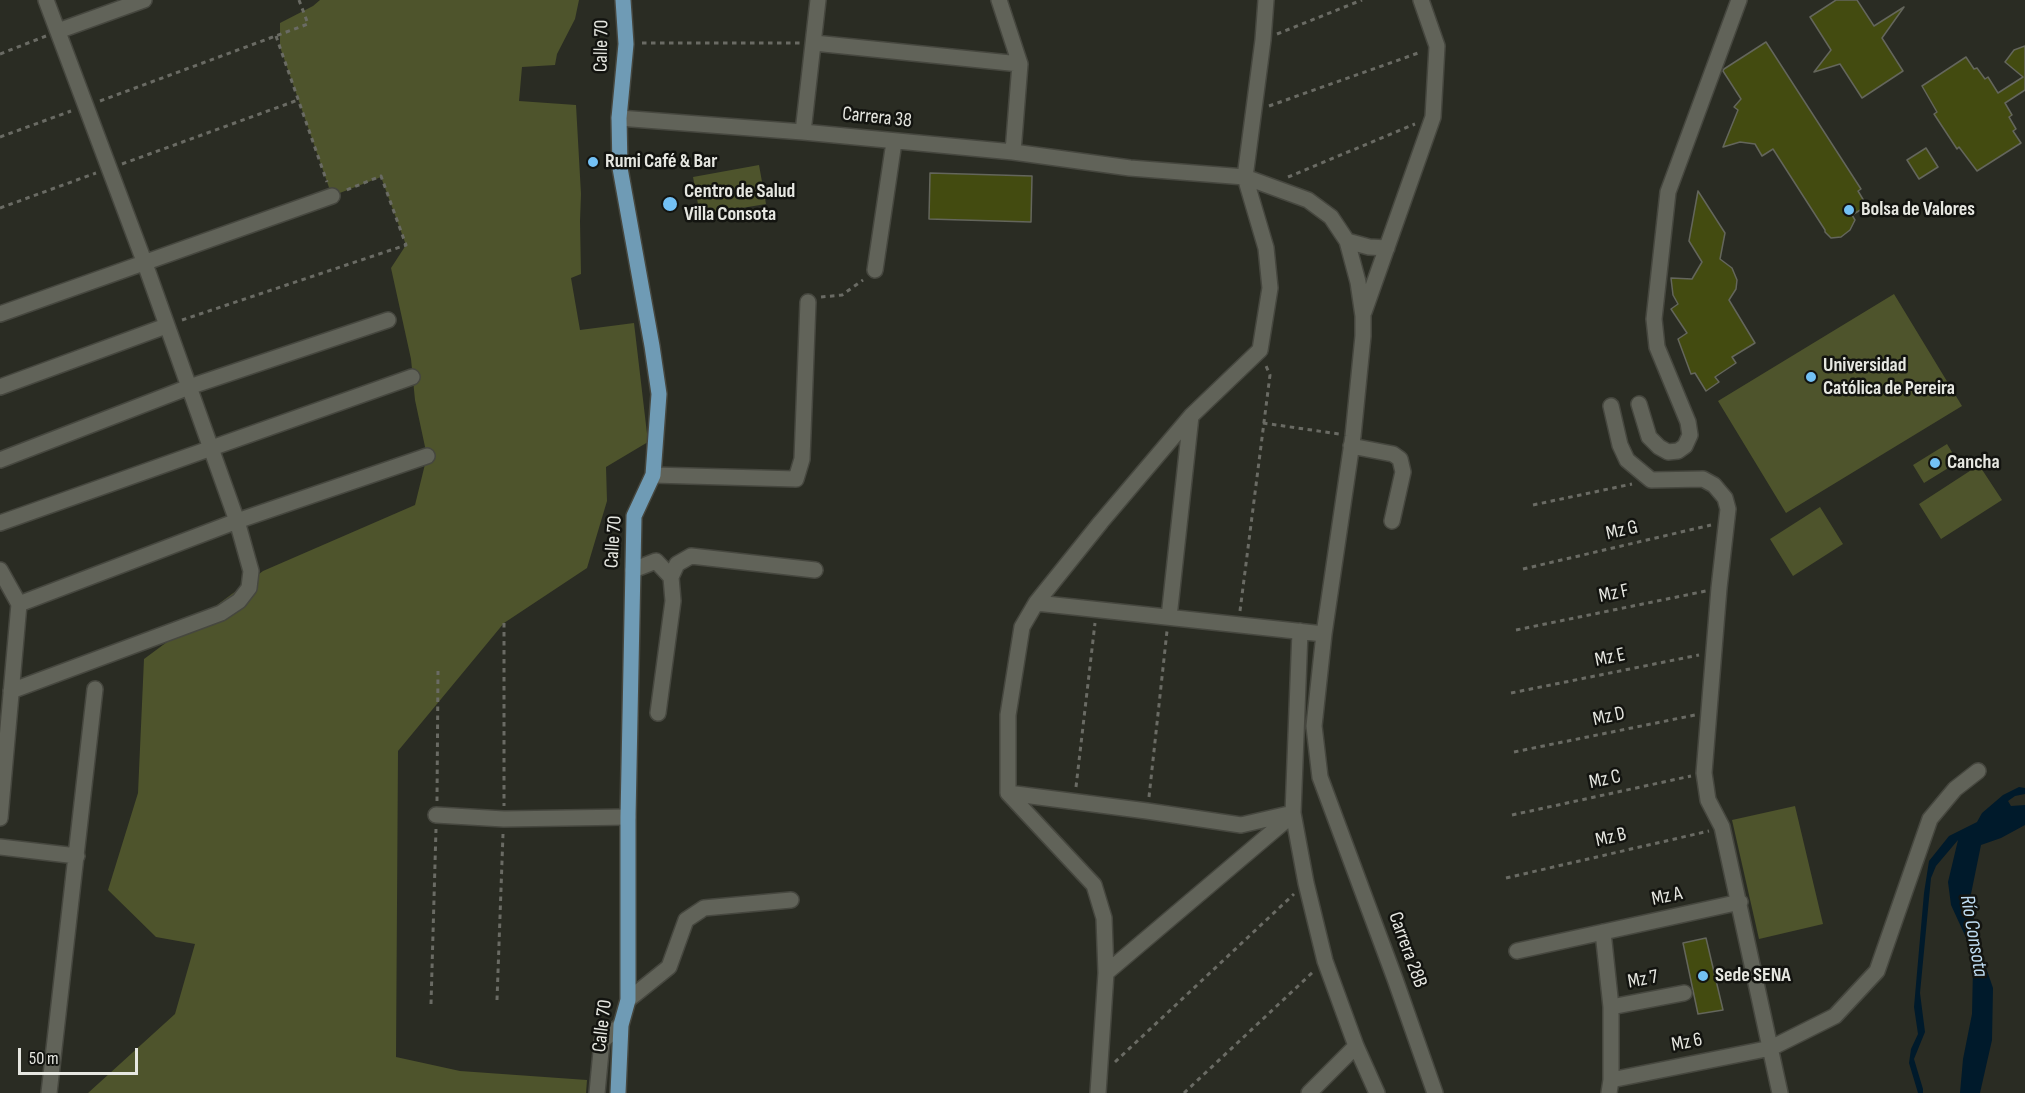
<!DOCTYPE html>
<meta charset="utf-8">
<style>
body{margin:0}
#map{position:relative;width:2025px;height:1093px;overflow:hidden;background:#2a2c23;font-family:"Sofia Sans Condensed",sans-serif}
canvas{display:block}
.scale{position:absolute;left:18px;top:1048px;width:120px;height:27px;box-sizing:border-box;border:3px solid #e6e7e1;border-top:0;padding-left:8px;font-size:18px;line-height:21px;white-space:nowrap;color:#e6e7e1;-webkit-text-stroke:4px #131410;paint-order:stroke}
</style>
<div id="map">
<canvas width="2025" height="1093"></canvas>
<div class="scale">50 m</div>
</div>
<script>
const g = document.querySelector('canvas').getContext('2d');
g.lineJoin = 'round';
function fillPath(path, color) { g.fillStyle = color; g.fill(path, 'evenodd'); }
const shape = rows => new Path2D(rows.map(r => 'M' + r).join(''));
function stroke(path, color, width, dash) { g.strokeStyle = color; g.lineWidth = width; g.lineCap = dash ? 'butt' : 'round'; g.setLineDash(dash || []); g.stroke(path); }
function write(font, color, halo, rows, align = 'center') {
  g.font = font + ' "Sofia Sans Condensed",sans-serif'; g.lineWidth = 5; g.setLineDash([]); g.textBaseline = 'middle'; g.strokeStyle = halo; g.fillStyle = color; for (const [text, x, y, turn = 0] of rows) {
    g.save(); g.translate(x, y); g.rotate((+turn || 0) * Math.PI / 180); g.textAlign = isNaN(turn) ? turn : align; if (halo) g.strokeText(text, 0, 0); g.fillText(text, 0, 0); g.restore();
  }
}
fillPath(shape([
 [320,0,579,0,575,19,557,54,555,65,522,67,519,101,576,105,581,194,580,221,581,274,571,278,580,330,634,323,648,442,606,467,607,501,587,568,504,623,398,751,396,1057,460,1071,587,1080,586,1093,88,1093,175,1014,195,944,156,937,108,890,138,793,144,659,263,571,415,505,427,456,415,400,411,359,391,268,406,245,381,177,332,196,280,47,280,23,313,6],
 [759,165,766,204,700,215,693,177],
 [1894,294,1962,406,1786,513,1718,401],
 [1947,444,1958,462,1924,483,1913,465],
 [1979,465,2002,500,1941,539,1919,504],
 [1820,507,1843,544,1793,576,1770,539],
 [1795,806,1823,924,1759,939,1732,820]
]), '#4e542c');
fillPath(shape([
 [2019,787,2025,788,2025,794,2015,796,2008,801,2011,806,2025,805,2025,825,2001,838,1981,845,1971,894,1976,938,1993,988,1992,1040,1980,1093,1960,1093,1963,1059,1972,1014,1973,968,1968,942,1951,905,1948,882,1958,840,1936,866,1931,878,1920,993,1925,1032,1914,1059,1923,1089,1923,1093,1918,1093,1909,1063,1911,1049,1918,1034,1914,1007,1924,893,1929,861,1949,836,1977,822,1982,813,2003,795]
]), '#001a2b');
const building = shape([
 [1836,0,1857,0,1874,26,1904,7,1882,38,1903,71,1862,98,1840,64,1814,72,1831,50,1810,17,1836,0],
 [1766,42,1861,189,1858,191,1867,206,1852,215,1855,220,1850,230,1841,237,1831,238,1825,232,1825,230,1773,149,1762,156,1755,144,1740,142,1723,147,1738,110,1734,107,1741,99,1723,71,1724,69,1766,42],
 [2025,46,2025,90,2005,103,2012,115,2009,117,2016,129,2013,131,2021,143,1977,171,1959,147,1957,149,1934,114,1937,112,1922,86,1966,57,1974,69,1977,68,1985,79,1988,77,1998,93,2023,77,2005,62,2014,50,2025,46],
 [1926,148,1938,167,1919,179,1907,160,1926,148],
 [930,173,1032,176,1031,222,929,219,930,173],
 [1698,191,1725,233,1720,259,1732,268,1737,280,1736,289,1729,300,1755,343,1732,357,1736,363,1715,377,1719,382,1706,391,1695,373,1691,374,1678,339,1687,333,1671,309,1678,304,1673,295,1671,278,1692,279,1702,262,1689,241,1698,191],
 [1706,938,1723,1010,1698,1014,1683,943,1706,938]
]);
fillPath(building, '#434b10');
stroke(building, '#64665c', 1.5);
const minor = shape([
 [999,0,1020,64,1013,152],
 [58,31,144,0],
 [814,43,1020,64],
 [619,118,803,132,1013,152,1130,168,1245,177,1308,200,1331,217,1347,241,1358,282,1363,316,1363,336,1353,436,1324,634,1314,726,1320,777,1395,979,1435,1093],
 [803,132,818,0],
 [1347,241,1369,247,1387,248],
 [875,270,894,142],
 [1364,312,1433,117,1437,46,1421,0],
 [0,314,332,196],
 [0,387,166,326],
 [1639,404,1649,437,1659,447,1668,452,1678,451,1685,446,1690,435,1688,422,1657,347,1654,319,1668,192,1739,0],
 [1611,406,1620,445,1627,460,1651,480,1703,479,1714,485,1725,498,1728,509,1719,588,1704,773,1708,800,1722,827,1780,1093],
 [1351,446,1393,454,1400,459,1403,472,1392,521],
 [0,460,189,387,388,320],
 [653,475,796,479,802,459,808,302],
 [0,523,412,377],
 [0,570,19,604,0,818],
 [633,570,656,561,671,577,673,601,658,713],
 [671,577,677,564,691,556,815,570],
 [1036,603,1324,634],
 [19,604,237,521,427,456],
 [1169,617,1191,416],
 [1300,631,1293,813,1306,883,1325,961,1356,1046,1377,1093],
 [11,691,221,613,239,601,249,588,251,571,237,521,144,261,46,0],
 [1008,793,1147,811,1241,825,1293,813],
 [436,815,504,819,628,817],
 [0,847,77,856],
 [1603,932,1611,1007,1611,1080,1609,1093],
 [1517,951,1740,902],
 [1106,973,1291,816],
 [628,1000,669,967,686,920,704,908,791,900],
 [1611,1007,1684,993],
 [1611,1080,1771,1048,1835,1016,1877,971,1930,819,1955,789,1978,771],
 [49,1093,95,689],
 [597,1093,602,1041,621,1025],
 [1098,1093,1106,973,1104,918,1094,885,1008,793,1008,715,1022,627,1036,603,1101,522,1191,416,1260,350,1270,288,1266,248,1245,177,1263,40,1266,0],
 [1309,1093,1356,1046]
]);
const major = shape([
 [618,1093,621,1025,628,1000,628,817,634,516,653,475,659,394,652,346,620,168,619,118,626,44,623,0]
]);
stroke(minor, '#46473f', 18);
stroke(major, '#46473f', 18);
stroke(shape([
 [1277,34,1362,0],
 [276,36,327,182],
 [642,43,800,43],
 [0,54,46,36],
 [100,101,308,24,299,0],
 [1269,106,1421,52],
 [0,137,71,111],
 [122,164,298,100],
 [1288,177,1415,124],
 [0,208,96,173],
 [821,297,842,295,863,280],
 [182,320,406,245,381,176,344,191],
 [1263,423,1339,434],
 [1533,505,1632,484],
 [1523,569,1711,525],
 [1240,611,1270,375,1266,366],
 [504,623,504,806],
 [1516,630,1706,591],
 [1511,693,1699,655],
 [1514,752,1695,715],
 [1076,787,1095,623],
 [1149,797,1167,631],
 [437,801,438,671],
 [1512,815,1691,776],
 [1506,878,1709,831],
 [497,1000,503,834],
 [431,1004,436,829],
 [1115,1062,1294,894],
 [1184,1093,1314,971]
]), '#6a6b64', 3, [4.5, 4.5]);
stroke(minor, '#616359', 15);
stroke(major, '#6f9bb5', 15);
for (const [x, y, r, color] of [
 [593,162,6,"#73c1f5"],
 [670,204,8,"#73c1f5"],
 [1849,210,6,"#73c1f5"],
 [1811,377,6,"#73c1f5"],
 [1935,463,6,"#73c1f5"],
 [1703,976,6,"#73c1f5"]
]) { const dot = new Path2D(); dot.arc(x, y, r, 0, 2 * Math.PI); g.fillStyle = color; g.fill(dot); stroke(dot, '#131410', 2); }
write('20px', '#e6e7e1', '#131410', [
 ["Calle 70",602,46,-89],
 ["Carrera 38",877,118,6],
 ["Mz G",1622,531,-13],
 ["Calle 70",614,542,-86],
 ["Mz F",1614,594,-12],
 ["Mz E",1610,658,-12],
 ["Mz D",1609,717,-12],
 ["Mz C",1605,780,-12],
 ["Mz B",1611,838,-13],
 ["Mz A",1667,897,-12],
 ["Carrera 28B",1407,950,70],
 ["Mz 7",1643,980,-11],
 ["Calle 70",603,1026,-83],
 ["Mz 6",1687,1043,-11]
]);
write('bold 20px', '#e6e7e1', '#131410', [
 ["Rumi Café & Bar",605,162],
 ["Centro de Salud",684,192],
 ["Villa Consota",684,215],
 ["Bolsa de Valores",1861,210],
 ["Universidad",1823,366],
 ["Católica de Pereira",1823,389],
 ["Cancha",1947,463],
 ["Sede SENA",1715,976]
], 'left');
write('italic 21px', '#bfddf3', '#131410', [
 ["Río Consota",1973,936,80]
]);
</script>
